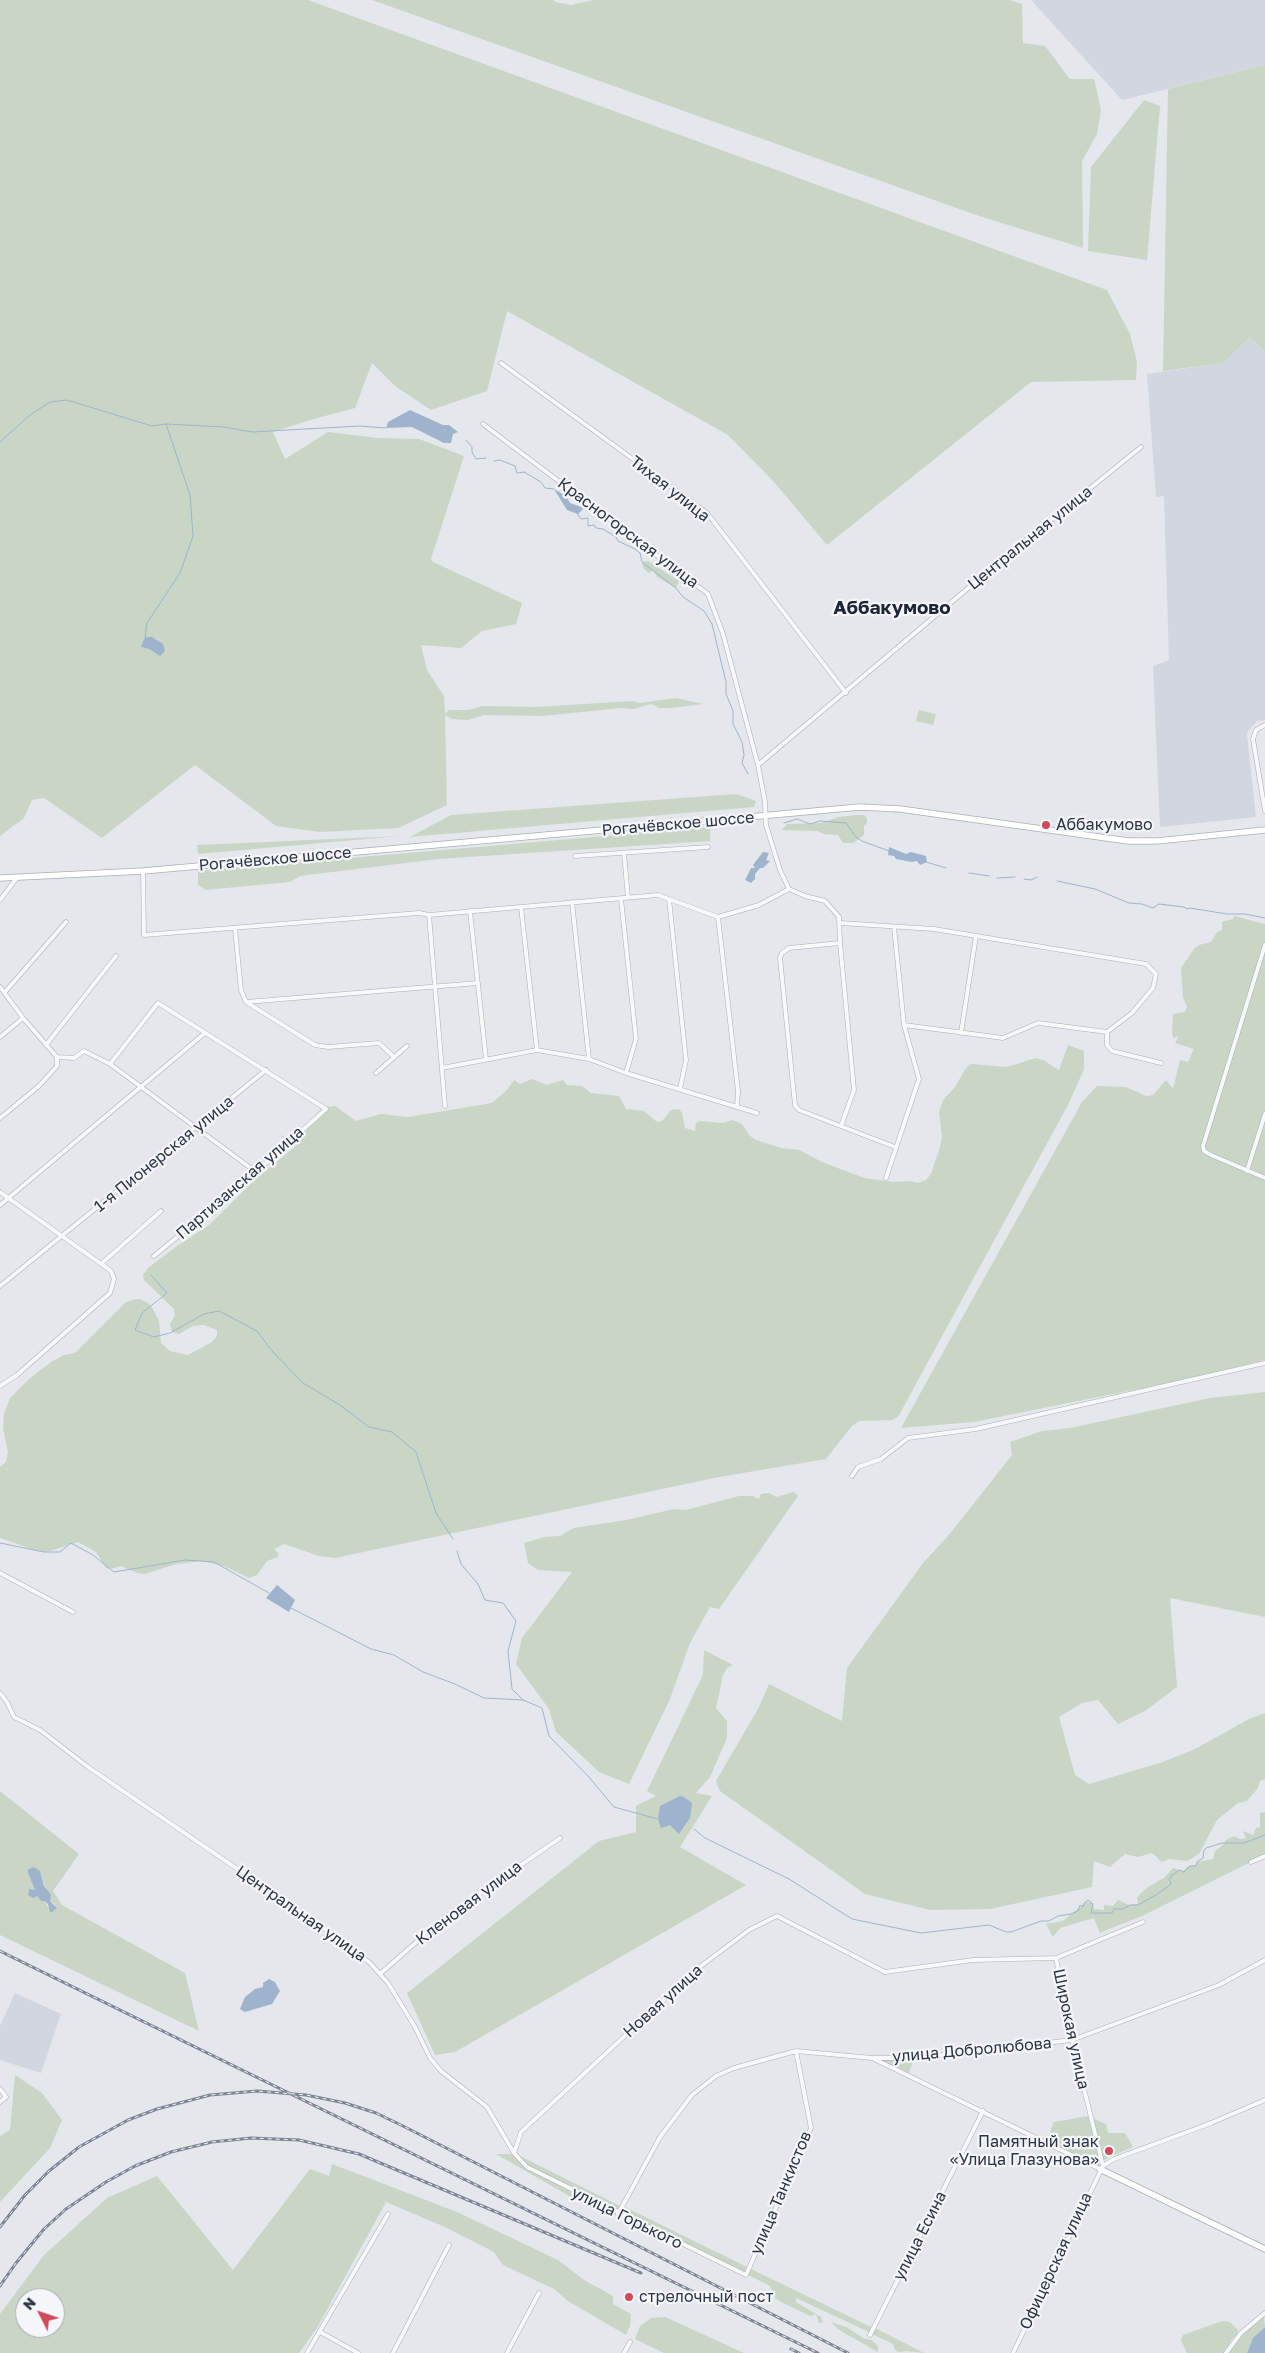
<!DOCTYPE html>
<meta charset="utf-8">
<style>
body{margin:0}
#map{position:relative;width:1265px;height:2353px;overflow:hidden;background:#e4e7ec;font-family:"Golos Text",sans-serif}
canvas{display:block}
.north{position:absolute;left:15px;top:2288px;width:50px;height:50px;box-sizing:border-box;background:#f4f6f9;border:1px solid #a4a8b1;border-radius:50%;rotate:311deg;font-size:14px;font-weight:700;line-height:20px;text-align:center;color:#2b3445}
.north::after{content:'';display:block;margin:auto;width:18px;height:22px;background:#d1495b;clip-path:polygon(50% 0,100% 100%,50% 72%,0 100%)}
</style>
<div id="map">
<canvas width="1265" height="2353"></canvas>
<div class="north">N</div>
</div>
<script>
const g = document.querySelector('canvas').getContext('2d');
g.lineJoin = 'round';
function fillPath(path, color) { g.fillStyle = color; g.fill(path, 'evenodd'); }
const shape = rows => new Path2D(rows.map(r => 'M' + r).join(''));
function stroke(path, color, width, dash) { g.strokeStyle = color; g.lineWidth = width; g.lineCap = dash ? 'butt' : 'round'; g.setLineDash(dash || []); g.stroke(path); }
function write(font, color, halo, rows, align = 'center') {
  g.font = font + ' "Golos Text",sans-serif'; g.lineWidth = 4.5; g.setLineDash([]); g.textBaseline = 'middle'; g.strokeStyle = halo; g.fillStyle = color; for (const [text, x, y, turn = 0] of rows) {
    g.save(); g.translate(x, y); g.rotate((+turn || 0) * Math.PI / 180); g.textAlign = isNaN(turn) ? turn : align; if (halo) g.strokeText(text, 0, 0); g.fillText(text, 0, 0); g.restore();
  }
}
fillPath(shape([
 [1031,0,1265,0,1265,65,1122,100],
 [1250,337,1265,352,1265,720,1257,721,1248,731,1247,735,1256,817,1160,827,1153,666,1169,660,1164,496,1156,497,1147,374,1223,363],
 [15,1993,61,2014,41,2073,0,2060,0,2026]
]), '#d2d6de');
fillPath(shape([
 [0,0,308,0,1107,290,1130,334,1137,362,1136,380,1031,382,827,545,774,482,728,435,507,311,487,391,431,410,395,386,372,363,355,408,310,420,273,432,285,459,328,432,378,438,419,439,464,456,431,559,433,562,522,603,516,624,482,631,461,648,421,645,427,670,444,696,445,714,449,710,468,710,483,706,536,707,632,701,640,703,676,698,703,704,672,708,660,708,651,704,634,709,621,708,543,716,484,715,468,720,452,719,445,715,447,805,398,828,320,832,276,826,195,765,102,838,44,798,32,800,24,818,0,836],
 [372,0,554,0,555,2,571,5,594,0,1010,0,1022,4,1023,43,1045,46,1070,79,1094,79,1101,110,1097,134,1082,161,1083,248,979,216],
 [1265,65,1265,352,1250,337,1223,363,1163,371,1168,89],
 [1144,100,1160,106,1147,260,1088,251,1091,167],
 [648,561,679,581,676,588,657,577,653,570,649,573,643,568,642,562],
 [919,710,936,714,933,725,916,721],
 [736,794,756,801,754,807,410,837,451,815],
 [856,815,864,815,867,818,867,823,864,826,864,835,853,843,843,843,838,835,824,834,817,831,782,830,787,824,821,823,839,817],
 [710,827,710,841,438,859,300,876,290,882,205,890,198,884,198,871],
 [400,836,198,854,197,845],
 [1234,916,1265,924,1265,1360,1173,1382,974,1422,901,1428,1082,1102,1097,1086,1126,1087,1146,1096,1153,1095,1166,1080,1173,1089,1180,1060,1188,1062,1194,1049,1175,1043,1179,1036,1173,1038,1172,1032,1173,1014,1185,1012,1187,1007,1183,997,1181,968,1194,949,1199,945,1211,942,1217,932,1222,930,1222,922,1233,919],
 [1068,1045,1084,1051,1084,1069,1069,1103,898,1417,892,1420,859,1421,852,1426,826,1459,719,1477,335,1558,319,1556,284,1544,274,1549,279,1554,278,1557,267,1561,257,1575,249,1578,224,1566,203,1561,176,1564,145,1574,137,1573,121,1566,111,1569,106,1568,96,1552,78,1542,47,1552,37,1551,0,1538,0,1467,6,1462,8,1452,3,1429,4,1413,10,1398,29,1379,51,1362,64,1355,75,1353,126,1302,133,1300,139,1299,147,1302,153,1309,159,1321,161,1343,170,1351,188,1355,212,1342,217,1336,217,1330,204,1325,193,1326,179,1334,172,1332,170,1324,175,1315,174,1309,144,1280,143,1275,148,1268,177,1246,209,1225,256,1179,298,1144,317,1113,323,1107,335,1106,356,1121,381,1114,408,1117,492,1103,507,1090,514,1080,520,1084,532,1079,547,1085,563,1080,567,1085,582,1086,591,1093,619,1096,626,1109,644,1111,657,1122,662,1121,671,1110,679,1109,682,1113,685,1128,695,1131,696,1123,700,1121,723,1123,732,1120,742,1124,750,1136,756,1140,781,1148,799,1150,822,1162,864,1178,894,1182,910,1181,918,1183,926,1180,931,1174,940,1147,942,1137,939,1112,943,1100,955,1087,966,1068,971,1064,1007,1067,1036,1058,1043,1060,1059,1070],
 [1265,1392,1265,1617,1170,1598,1177,1687,1145,1711,1118,1724,1098,1700,1082,1703,1059,1717,1075,1775,1089,1784,1163,1762,1195,1749,1249,1719,1265,1713,1265,1779,1260,1781,1258,1788,1247,1801,1238,1803,1217,1820,1199,1854,1187,1861,1169,1859,1162,1862,1152,1853,1138,1857,1125,1854,1110,1867,1094,1861,1092,1887,990,1909,930,1910,865,1894,720,1791,716,1781,759,1707,769,1684,842,1721,847,1668,923,1563,948,1536,1012,1455,1010,1442,1042,1431,1070,1428,1210,1398],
 [794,1492,798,1496,719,1609,710,1607,690,1643,670,1699,629,1784,599,1772,556,1732,549,1709,516,1664,522,1638,572,1572,538,1570,528,1563,524,1543,544,1537,560,1536,574,1528,626,1520,674,1509,686,1510,739,1496,753,1496,759,1499,761,1494,769,1493,776,1497],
 [704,1650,733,1665,727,1668,723,1675,716,1708,727,1721,727,1738,710,1777,696,1793,712,1796,680,1847,746,1885,455,2052,435,2055,407,1993,599,1841,636,1832,636,1806,656,1796,647,1791,703,1675],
 [0,1791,79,1854,53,1891,62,1905,185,1973,199,2031,0,1935],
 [34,1867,40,1872,50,1901,55,1904,55,1908,52,1912,44,1901,41,1901,37,1896,28,1895,29,1889,35,1890,28,1873,28,1869],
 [1265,1812,1265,1855,1142,1916,1109,1929,1100,1933,1094,1918,1060,1928,1053,1937,1046,1924,1063,1921,1086,1902,1092,1903,1094,1909,1104,1910,1104,1905,1113,1906,1118,1900,1129,1905,1138,1904,1137,1898,1140,1894,1148,1887,1164,1878,1173,1868,1183,1871,1188,1866,1196,1865,1197,1862,1213,1859,1215,1851,1223,1845,1226,1840,1234,1836,1240,1839,1246,1838,1243,1831,1253,1835,1256,1828,1260,1827,1260,1813],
 [914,2059,909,2073,881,2060],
 [15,2075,42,2093,62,2120,50,2148,0,2202,0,2136,10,2130],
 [1088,2116,1100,2162,1099,2166,1047,2140,1054,2122],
 [1092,2118,1106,2124,1108,2133,1125,2133,1133,2147,1114,2155,1109,2146,1105,2149,1108,2158,1103,2161],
 [496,2154,513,2154,526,2168,599,2206,598,2209,592,2209],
 [518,2155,620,2206,618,2211,528,2166],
 [332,2164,457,2212,558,2260,584,2280,613,2296,613,2304,631,2314,630,2326,626,2335,568,2301,554,2289,503,2265,494,2252,445,2227,386,2202,317,2328,299,2353,0,2353,0,2314,44,2255,107,2198,157,2176,233,2270,310,2169,329,2176],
 [25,2298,55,2298,55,2328,25,2328],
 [625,2207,747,2267,744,2273,621,2213],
 [751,2269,871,2327,869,2332,796,2298,796,2302,821,2317,823,2322,819,2323,816,2314,810,2316,779,2301,775,2298,770,2286,748,2275],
 [1264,2316,1265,2327,1253,2339,1247,2353,1229,2353,1242,2334],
 [665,2317,744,2353,664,2353,635,2339,640,2326,651,2318],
 [1222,2321,1230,2322,1238,2330,1237,2335,1232,2339,1225,2353,1187,2353,1181,2340,1183,2335],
 [831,2322,846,2327,865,2339,872,2340,878,2346,878,2352,839,2330],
 [875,2328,924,2353,906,2351,899,2352,895,2350,893,2344,872,2334]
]), '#c9d6c5');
fillPath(shape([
 [410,410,443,425,449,425,458,432,453,434,451,443,444,443,412,427,386,428,388,422],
 [554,489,566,496,570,503,584,508,578,514,567,510],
 [145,637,152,637,163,644,165,651,160,656,149,649,141,647],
 [889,847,906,854,911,852,926,856,927,862,920,865,917,861,912,862,896,859,894,856,888,855],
 [763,852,769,853,766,860,770,861,763,868,760,868,755,874,755,879,751,883,745,880,751,868,755,868,753,865],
 [277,1585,295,1600,289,1612,266,1598],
 [680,1796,684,1797,692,1803,690,1818,679,1834,670,1825,661,1828,658,1819,660,1806],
 [34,1867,40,1871,44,1886,51,1895,50,1901,57,1908,52,1912,50,1912,48,1904,44,1901,41,1901,37,1896,33,1898,28,1895,29,1889,35,1890,28,1873,28,1869],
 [269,1979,275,1982,280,1991,272,2004,245,2012,240,2009,245,1997,255,1989,263,1987,263,1983],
 [1265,2327,1265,2353,1247,2353,1253,2338]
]), '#9fb4cc');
stroke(shape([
 [466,440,472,447,472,452,476,459,486,458],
 [0,442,30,415,50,402,67,400,152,426,166,424,224,427,252,432,359,426,386,428],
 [494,461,500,460,515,466,517,473,524,472,541,482,545,488,554,489],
 [577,513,581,519,588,518,588,526,594,525,596,528,603,529,616,537,618,541,635,549,640,553,642,562,676,588,683,597,704,611,712,624,726,682,726,694,733,711,733,724,742,742,744,755,742,763,748,774],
 [145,637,147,623,180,573,193,536,190,495,166,424],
 [784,823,797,819,810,824,820,821,846,823,856,837,862,841,889,851],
 [926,862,946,868],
 [969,873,989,876],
 [997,878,1015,877],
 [1024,879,1031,880,1037,877],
 [1057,881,1095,889,1129,903,1142,904,1153,908,1159,904,1184,907,1187,909,1190,908,1227,914,1245,914,1265,918],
 [151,1275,167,1293,142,1313,135,1330,154,1337,170,1333,204,1314,219,1311,257,1331,272,1351,303,1383,340,1405,369,1427,392,1432,416,1452,436,1513,453,1539],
 [0,1543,44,1552,60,1552,71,1543,93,1555,114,1572,185,1560,214,1562,269,1593],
 [457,1551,461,1564,478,1584,485,1600,503,1603,516,1621,508,1651,512,1689,523,1700],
 [291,1608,371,1649,394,1655,423,1672,455,1684,484,1698,523,1700,542,1708,549,1736,588,1776,614,1807,658,1819],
 [694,1829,705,1838,789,1879,852,1919,921,1933,989,1925,1006,1932,1011,1932,1041,1921,1049,1921,1058,1916,1071,1914,1078,1911,1080,1905,1083,1907,1084,1903,1088,1900,1093,1904,1091,1913,1112,1913,1114,1909,1123,1909,1130,1905,1138,1905,1156,1895,1170,1885,1171,1882,1169,1880,1172,1875,1180,1870,1184,1872,1190,1866,1196,1866,1197,1862,1203,1858,1204,1850,1206,1848,1222,1843,1244,1843,1265,1835]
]), '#9fb4cc', 1);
const street = shape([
 [501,363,707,513,846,693],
 [483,424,708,594,723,634,758,765,765,802,766,825,780,870,789,889,805,896,825,901,839,917,840,943,854,1090,841,1126],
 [1265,725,1256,730,1253,739,1265,811],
 [758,765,998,563,1141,447],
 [624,853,628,898],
 [575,856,708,847],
 [143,871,144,935,419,913,429,915,658,895,718,917,759,905,789,889],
 [621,899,636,1039,626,1073],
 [669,899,686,1060,680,1089],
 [0,900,16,879],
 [572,902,589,1059],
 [521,907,537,1050],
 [470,911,486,1059],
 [429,915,445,1106],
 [718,917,738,1091,737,1107],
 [840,923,934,929,1146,964,1156,974,1153,988,1132,1013,1107,1032,1038,1023,1003,1038,904,1025],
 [235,929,241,990,246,1002,315,1045,328,1047,379,1043,394,1057],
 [840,943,789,948,782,953,780,958,795,1105,799,1110,895,1147],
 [1265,945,1203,1146,1204,1151,1211,1155,1265,1178],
 [0,987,23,1018,57,1057,57,1066,39,1086,0,1118],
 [5,992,66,922],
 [246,1002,478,983],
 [1107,1032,1107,1045,1112,1051,1161,1063],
 [961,1033,976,936],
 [0,1037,23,1018],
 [46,1045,116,956],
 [57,1057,74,1058,84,1051,110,1064,256,1172],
 [110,1064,158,1003,326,1109,256,1172,154,1256],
 [442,1068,537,1050,589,1059,626,1073,757,1113],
 [376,1073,407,1046],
 [1247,1171,1265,1114],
 [886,1178,919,1079,904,1025,894,927],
 [0,1192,111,1271,114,1279,110,1293,17,1375,0,1386],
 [0,1205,205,1033],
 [101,1264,161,1211],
 [0,1286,266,1070],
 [852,1476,858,1467,881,1459,908,1438,976,1429,1265,1363],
 [0,1573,73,1612],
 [0,1693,7,1702,14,1717,40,1730,88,1767,331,1933,370,1963,388,1983,415,2027,430,2058,441,2071,487,2107,514,2153,527,2167,746,2275,811,2128,796,2051],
 [1251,1862,1265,1856],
 [1056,1958,1143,1922],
 [381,1973,444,1918,560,1838],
 [874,2058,917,2058,1072,2040,1219,1985,1265,1960],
 [0,2089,6,2097,0,2102],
 [514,2153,521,2132,697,1969,749,1930,777,1916,885,1972,973,1960,1056,1958,1072,2040,1103,2166,1013,2353],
 [1103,2166,1114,2159,1211,2123,1265,2100],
 [618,2214,660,2137,692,2095,716,2076,734,2068,796,2051,872,2058,1100,2169],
 [320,2332,358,2353],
 [870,2335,983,2111],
 [307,2353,388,2214],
 [393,2353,449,2245],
 [507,2353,539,2293],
 [624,2353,630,2342],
 [1226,2353,1241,2333,1265,2313]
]);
const secondary = shape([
 [0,878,143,871,860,807,900,809,1128,841,1157,841,1265,830],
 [1100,2169,1265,2249]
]);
stroke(street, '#a9aeb7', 5);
stroke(secondary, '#a9aeb7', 7);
stroke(street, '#f7f8fa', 4);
stroke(secondary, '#fff', 5.5);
const rail = shape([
 [0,1951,818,2353],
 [0,2227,25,2195,49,2171,79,2147,128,2120,157,2109,210,2095,257,2091,306,2095,345,2103,376,2113,405,2127,848,2353],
 [0,2286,16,2263,44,2229,66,2209,106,2182,135,2166,171,2152,212,2142,251,2138,299,2140,359,2154,641,2273],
 [791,2349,799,2353]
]);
stroke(rail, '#7d8696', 3);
stroke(rail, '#f4f6f9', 1, [4]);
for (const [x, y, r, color] of [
 [1046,825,5,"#d1495b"],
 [1109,2151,5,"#d1495b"],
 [629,2297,5,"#d1495b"]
]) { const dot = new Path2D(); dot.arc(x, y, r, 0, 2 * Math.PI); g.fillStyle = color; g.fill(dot); stroke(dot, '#f4f6f9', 2); }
write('16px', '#2b3445', '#f4f6f9', [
 ["Тихая улица",670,489,38],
 ["Красногорская улица",628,533,37],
 ["Центральная улица",1030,538,-39],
 ["Рогачёвское шоссе",678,824,-5],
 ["Рогачёвское шоссе",275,859,-5],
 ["1-я Пионерская улица",164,1154,-39],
 ["Партизанская улица",240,1183,-41],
 ["Кленовая улица",469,1903,-37],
 ["Центральная улица",301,1914,35],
 ["Новая улица",663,2001,-42],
 ["Широкая улица",1071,2029,78],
 ["улица Добролюбова",972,2050,-5],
 ["улица Танкистов",781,2193,-67],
 ["улица Горького",627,2218,26],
 ["улица Есина",920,2236,-63],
 ["Офицерская улица",1056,2261,-65]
]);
write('16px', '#2b3445', '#f4f6f9', [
 ["Аббакумово",1056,825],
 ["Памятный знак",1099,2142,"right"],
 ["«Улица Глазунова»",1099,2160,"right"],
 ["стрелочный пост",639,2297]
], 'left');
write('bold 19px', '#1d2536', '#f4f6f9', [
 ["Аббакумово",892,608]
]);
</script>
